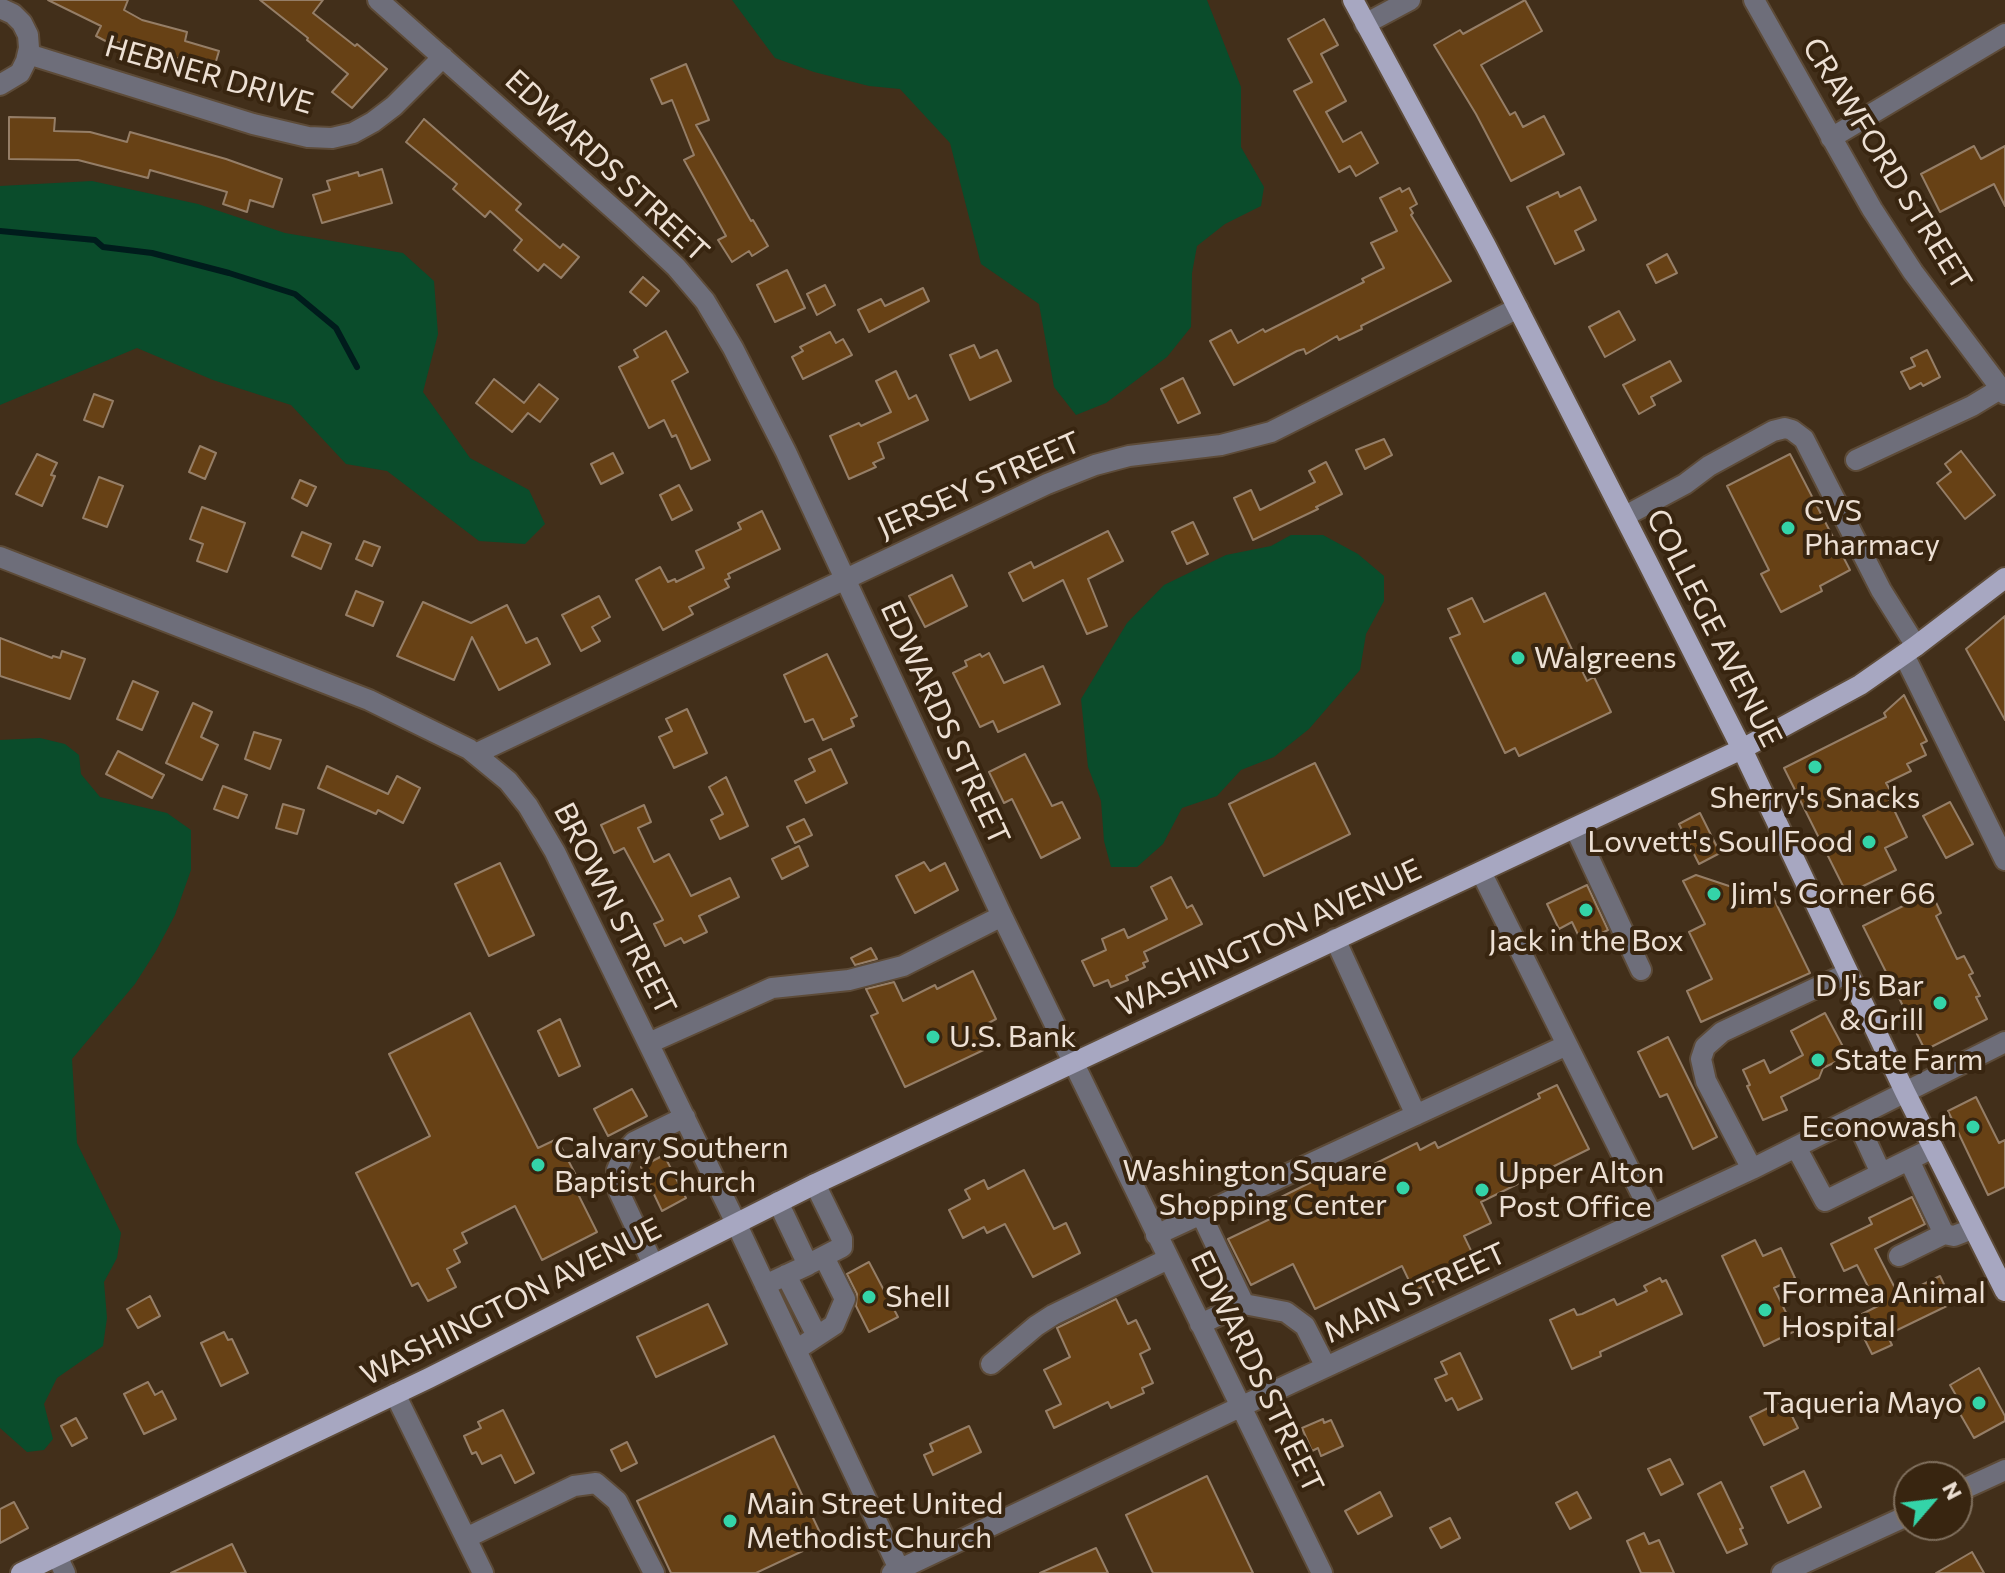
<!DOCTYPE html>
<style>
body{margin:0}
#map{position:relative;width:2005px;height:1573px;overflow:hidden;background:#422f1a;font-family:Commissioner,sans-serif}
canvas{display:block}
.north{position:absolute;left:1893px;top:1461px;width:80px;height:80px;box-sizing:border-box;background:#382510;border:2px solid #80705e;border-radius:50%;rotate:62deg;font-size:22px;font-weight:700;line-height:32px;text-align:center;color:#ede0d4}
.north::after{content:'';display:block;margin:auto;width:28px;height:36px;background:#34d4a8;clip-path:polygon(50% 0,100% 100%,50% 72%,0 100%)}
</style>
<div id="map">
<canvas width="2005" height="1573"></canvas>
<div class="north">N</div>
</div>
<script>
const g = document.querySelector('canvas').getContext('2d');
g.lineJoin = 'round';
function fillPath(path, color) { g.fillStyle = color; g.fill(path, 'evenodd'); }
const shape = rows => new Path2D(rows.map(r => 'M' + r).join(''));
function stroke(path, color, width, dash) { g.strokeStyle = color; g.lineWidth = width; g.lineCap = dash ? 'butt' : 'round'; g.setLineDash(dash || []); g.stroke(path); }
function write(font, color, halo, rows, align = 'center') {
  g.font = font + ' Commissioner,sans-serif'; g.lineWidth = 8; g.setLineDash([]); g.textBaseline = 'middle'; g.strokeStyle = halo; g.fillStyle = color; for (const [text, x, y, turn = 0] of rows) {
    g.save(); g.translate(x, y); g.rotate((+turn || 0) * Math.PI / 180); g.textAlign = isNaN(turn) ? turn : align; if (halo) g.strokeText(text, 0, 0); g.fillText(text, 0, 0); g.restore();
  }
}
fillPath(shape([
 [732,0,1207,0,1241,87,1241,147,1264,187,1261,206,1225,224,1197,246,1192,273,1191,327,1167,357,1106,403,1076,415,1054,387,1039,304,981,264,950,143,900,89,869,86,814,72,775,58],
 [92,181,198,204,285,233,403,253,434,281,438,334,423,392,470,458,529,490,545,524,525,544,479,541,387,471,346,464,291,405,213,380,137,348,0,405,0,186],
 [1291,535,1323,535,1358,554,1384,576,1384,601,1366,634,1360,670,1309,729,1274,757,1241,770,1217,796,1182,808,1163,844,1137,867,1111,867,1104,841,1101,801,1088,767,1081,699,1127,623,1164,585,1226,555,1271,546],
 [40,738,65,744,79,755,81,774,100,797,167,813,191,830,191,870,175,915,156,951,135,984,72,1059,77,1143,121,1233,117,1258,104,1282,107,1318,103,1346,57,1378,44,1404,53,1439,44,1450,27,1452,0,1428,0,740]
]), '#0a4c2b');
stroke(shape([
 [0,231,95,240,103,247,152,253,229,273,295,294,336,328,357,367]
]), '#001c1c', 6);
const building = shape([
 [48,0,128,0,124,10,142,20,187,32,185,41,219,51,214,68,117,42,115,46,96,36,101,26,48,0],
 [260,0,323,0,313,13,355,46,357,44,387,69,352,108,332,92,348,74,307,40,308,38,260,0],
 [1525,0,1542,31,1481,65,1510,115,1515,112,1523,127,1544,116,1564,154,1511,181,1476,114,1434,45,1460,30,1463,34,1525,0],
 [1324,19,1338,45,1321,54,1346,101,1326,112,1343,142,1361,132,1378,163,1356,176,1350,166,1339,172,1294,91,1312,82,1288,39,1324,19],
 [686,64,709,120,696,125,751,221,753,220,768,246,752,256,749,251,732,262,718,240,726,236,684,160,694,155,672,100,662,104,651,79,686,64],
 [9,117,55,118,54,131,90,132,127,142,130,132,226,159,282,179,273,207,250,200,247,212,223,204,227,192,150,170,148,178,78,160,9,159,9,117],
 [424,119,521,204,516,210,560,248,563,244,579,257,561,278,544,264,538,271,514,250,522,240,490,211,485,217,453,189,457,184,406,142,424,119],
 [1974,146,1981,159,2005,146,2005,206,1994,184,1940,212,1921,174,1974,146],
 [382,169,392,203,322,223,313,195,330,190,327,181,358,172,359,176,382,169],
 [1580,187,1596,220,1575,231,1584,250,1555,264,1527,207,1558,192,1560,197,1580,187],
 [1400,188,1402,192,1409,188,1417,204,1410,208,1413,213,1411,215,1451,281,1361,326,1362,329,1339,340,1337,336,1306,354,1304,349,1297,351,1234,385,1210,341,1231,330,1238,343,1263,329,1265,332,1364,282,1362,279,1384,268,1371,243,1397,231,1380,198,1400,188],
 [1667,254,1677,273,1656,283,1647,265,1667,254],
 [787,270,805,308,775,322,757,285,787,270],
 [643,277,659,291,646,306,630,292,643,277],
 [825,285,835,305,817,315,807,294,825,285],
 [923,288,929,301,869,332,858,310,881,299,885,306,923,288],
 [1619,311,1635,340,1605,357,1589,327,1619,311],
 [666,331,688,372,672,381,710,460,691,469,676,435,672,437,664,420,649,428,619,367,638,357,634,350,666,331],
 [830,332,836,343,843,339,852,355,803,379,792,357,803,351,800,347,830,332],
 [974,345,980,358,997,350,1011,381,970,400,950,355,974,345],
 [1927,350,1940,377,1923,386,1921,383,1910,389,1901,372,1915,366,1911,358,1927,350],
 [1670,361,1681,381,1651,397,1655,405,1639,414,1623,385,1670,361],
 [896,371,909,399,916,395,928,420,878,443,884,458,873,463,876,467,849,479,830,436,859,423,861,426,891,412,876,381,896,371],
 [1183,378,1200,413,1178,423,1161,389,1183,378],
 [494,379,524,403,539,384,558,399,540,422,528,413,512,432,476,403,494,379],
 [94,394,113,401,103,427,84,420,94,394],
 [1384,439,1392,455,1365,469,1356,450,1384,439],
 [200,446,216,453,205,479,189,472,200,446],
 [1961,451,1995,495,1965,519,1937,483,1951,472,1945,464,1961,451],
 [613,453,623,473,601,484,591,464,613,453],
 [37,454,57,463,51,475,55,476,42,506,16,494,37,454],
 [1790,454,1850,570,1820,586,1822,591,1781,612,1761,574,1769,570,1727,486,1790,454],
 [1326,462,1342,494,1316,507,1318,509,1253,540,1234,498,1251,490,1260,510,1315,482,1309,471,1326,462],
 [99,477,123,486,107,527,83,518,99,477],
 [300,480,316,487,307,506,292,498,300,480],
 [679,485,692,510,672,520,660,495,679,485],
 [202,507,245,523,227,572,197,561,203,544,190,539,202,507],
 [762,511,780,549,728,574,730,578,725,580,729,587,689,607,693,614,663,630,636,580,660,567,668,582,675,579,676,582,704,568,696,551,741,529,738,523,762,511],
 [1193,522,1208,554,1187,564,1172,532,1193,522],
 [1108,531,1123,561,1088,579,1107,626,1087,634,1063,580,1023,601,1009,573,1031,562,1034,568,1108,531],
 [302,532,331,544,321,569,292,556,302,532],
 [364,541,380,547,372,566,356,559,364,541],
 [952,575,967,606,925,627,909,596,952,575],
 [356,591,383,602,373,626,346,615,356,591],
 [1545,593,1587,681,1594,677,1611,712,1519,756,1515,748,1505,753,1450,638,1460,634,1448,609,1472,598,1484,622,1545,593],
 [599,596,610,617,592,627,600,641,581,651,562,615,599,596],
 [423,602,471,623,507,605,526,643,537,638,550,664,499,690,472,637,454,680,397,656,423,602],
 [2005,616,2005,720,1966,649,2005,616],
 [0,638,52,658,53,656,60,658,62,651,85,659,70,699,0,676,0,638],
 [989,653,1004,683,1043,666,1060,704,998,732,993,721,980,727,953,673,967,666,965,661,980,654,982,657,989,653],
 [827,654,857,716,851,719,854,726,823,740,813,719,805,722,784,675,827,654],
 [133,681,158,692,142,730,117,719,133,681],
 [1904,695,1927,741,1921,744,1926,755,1907,764,1911,771,1886,783,1890,790,1886,793,1907,837,1885,848,1896,870,1847,894,1784,768,1886,717,1884,713,1904,695],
 [193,703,212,712,201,737,218,745,202,780,166,763,193,703],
 [687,709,707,753,674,768,659,737,672,731,666,719,687,709],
 [254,732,281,740,270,769,245,759,254,732],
 [831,749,847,783,806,803,795,781,815,771,809,759,831,749],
 [118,751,164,775,152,798,106,774,118,751],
 [1025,754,1052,806,1062,802,1080,838,1041,858,1012,799,1004,803,989,772,1025,754],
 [1315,763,1350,834,1264,876,1229,804,1315,763],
 [327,766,388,794,397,776,420,788,403,823,378,810,376,814,318,788,327,766],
 [726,777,748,826,720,839,711,820,723,814,709,787,726,777],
 [223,786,247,795,238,818,214,809,223,786],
 [1950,802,1973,844,1946,858,1923,816,1950,802],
 [283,804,304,810,297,834,276,828,283,804],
 [644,805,651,822,638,828,654,862,669,854,691,896,730,878,739,897,699,916,707,932,684,943,681,938,665,946,654,924,663,920,624,848,614,853,601,825,644,805],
 [1700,813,1720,853,1699,864,1679,824,1700,813],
 [804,819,812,835,795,843,787,827,804,819],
 [799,846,808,866,782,879,772,859,799,846],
 [924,862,930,871,945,863,958,890,915,913,896,876,924,862],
 [500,863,534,935,489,956,455,884,500,863],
 [1696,875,1735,888,1743,905,1770,891,1810,973,1701,1022,1687,991,1712,979,1689,932,1705,924,1683,881,1696,875],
 [1171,877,1187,908,1192,905,1202,924,1144,952,1148,961,1143,963,1145,967,1126,976,1128,980,1111,987,1108,980,1094,986,1082,961,1106,950,1102,939,1124,929,1128,938,1167,919,1151,887,1171,877],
 [1587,885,1608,930,1582,943,1572,922,1559,929,1547,904,1587,885],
 [1931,892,1941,913,1936,916,1957,959,1964,956,1973,973,1969,975,1980,996,1976,997,1987,1019,1925,1050,1863,926,1931,892],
 [871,948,877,959,855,965,851,958,871,948],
 [973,971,996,1019,981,1027,990,1047,905,1087,871,1016,878,1013,866,989,894,982,903,1001,935,985,937,989,973,971],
 [470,1013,538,1148,557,1139,580,1183,574,1186,597,1232,542,1260,515,1206,462,1233,467,1243,454,1250,460,1262,447,1269,456,1287,428,1301,418,1283,412,1286,356,1173,430,1136,389,1054,470,1013],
 [1825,1013,1848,1056,1823,1068,1819,1078,1781,1097,1787,1110,1763,1120,1747,1086,1750,1085,1743,1070,1764,1060,1770,1073,1803,1055,1791,1031,1825,1013],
 [560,1019,580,1066,559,1076,538,1031,560,1019],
 [1668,1037,1717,1137,1693,1149,1667,1094,1660,1097,1638,1052,1668,1037],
 [1557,1085,1589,1149,1481,1202,1491,1223,1464,1236,1476,1261,1414,1291,1402,1266,1315,1309,1293,1264,1251,1285,1228,1239,1270,1219,1268,1214,1277,1210,1273,1201,1344,1166,1350,1176,1417,1143,1420,1150,1435,1142,1438,1148,1540,1098,1538,1094,1557,1085],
 [632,1089,647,1116,608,1136,594,1109,632,1089],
 [1976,1097,1999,1143,2005,1140,2005,1187,1988,1195,1948,1111,1976,1097],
 [664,1155,686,1198,662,1211,641,1167,664,1155],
 [1024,1170,1054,1229,1066,1223,1080,1253,1033,1277,1005,1224,987,1233,984,1227,963,1238,949,1210,970,1199,965,1190,984,1180,988,1189,1024,1170],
 [1912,1197,1925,1224,1875,1249,1899,1296,1940,1276,1953,1303,1887,1335,1892,1345,1872,1354,1854,1318,1878,1306,1857,1265,1844,1271,1831,1244,1872,1224,1869,1218,1912,1197],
 [1755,1240,1763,1256,1781,1248,1795,1278,1774,1288,1795,1331,1764,1346,1722,1256,1755,1240],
 [869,1262,898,1317,869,1332,856,1306,857,1294,847,1274,869,1262],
 [1660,1278,1662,1282,1666,1280,1682,1314,1600,1352,1601,1356,1572,1369,1550,1320,1574,1309,1577,1315,1582,1314,1614,1299,1617,1305,1647,1291,1644,1286,1660,1278],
 [150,1296,160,1316,138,1328,127,1309,150,1296],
 [1116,1299,1128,1324,1136,1320,1150,1349,1140,1354,1153,1383,1142,1388,1144,1393,1111,1408,1108,1402,1054,1428,1046,1411,1061,1404,1044,1370,1070,1357,1057,1328,1116,1299],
 [708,1304,727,1344,656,1377,637,1337,708,1304],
 [224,1332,228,1340,232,1339,248,1373,221,1386,201,1343,224,1332],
 [1460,1353,1482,1399,1458,1410,1452,1398,1446,1401,1435,1379,1447,1374,1441,1362,1460,1353],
 [1979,1368,2005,1416,2005,1421,1974,1438,1959,1412,1964,1409,1950,1385,1979,1368],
 [148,1382,155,1395,162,1391,176,1419,144,1434,124,1394,148,1382],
 [1784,1400,1798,1428,1764,1445,1750,1417,1784,1400],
 [503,1410,534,1473,515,1483,501,1455,482,1464,476,1452,472,1454,464,1436,481,1428,478,1422,503,1410],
 [76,1418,87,1438,72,1446,61,1426,76,1418],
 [1323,1419,1324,1423,1331,1420,1343,1446,1321,1456,1318,1448,1312,1451,1302,1428,1323,1419],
 [969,1426,981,1452,933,1475,924,1455,933,1451,930,1444,969,1426],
 [774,1436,824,1541,756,1573,671,1573,637,1501,774,1436],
 [627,1442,637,1463,621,1471,611,1450,627,1442],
 [1670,1459,1683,1484,1661,1495,1648,1469,1670,1459],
 [1804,1471,1821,1507,1788,1523,1771,1487,1804,1471],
 [1207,1476,1253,1573,1153,1573,1126,1515,1207,1476],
 [1721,1482,1743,1528,1740,1529,1747,1544,1727,1553,1698,1494,1721,1482],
 [1380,1492,1392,1516,1358,1534,1345,1511,1380,1492],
 [1577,1492,1591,1518,1570,1529,1556,1503,1577,1492],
 [14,1502,28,1528,0,1543,0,1509,14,1502],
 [1450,1518,1460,1538,1441,1548,1430,1528,1450,1518],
 [1644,1533,1649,1544,1659,1540,1674,1573,1641,1573,1627,1541,1644,1533],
 [232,1544,246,1573,171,1573,232,1544],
 [1096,1548,1108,1573,1040,1573,1096,1548],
 [1972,1552,1984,1573,1936,1573,1972,1552]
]);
fillPath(building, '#674115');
stroke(building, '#957e67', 2);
const minor = shape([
 [378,0,627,221,676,267,705,301,733,348,786,452,1002,916,1322,1573],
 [1754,0,1872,209,1913,272,2005,394],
 [0,8,13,14,22,23,28,35,29,48,26,61,20,73,0,85],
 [1365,24,1410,0],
 [28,54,253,124,308,137,332,138,353,133,373,122,394,106,443,57],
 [1831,138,2005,34],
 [1856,460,1972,406,2000,389],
 [1625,516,1685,484,1709,466,1773,431,1785,428,1792,430,1804,439,1881,590,1916,646],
 [0,557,369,700,469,749,508,781,528,806,555,852,736,1223,901,1573],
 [1904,655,2005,860],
 [475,754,1047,484,1095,465,1129,456,1221,445,1271,432,1518,308],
 [1575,828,1641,970],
 [1481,872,1652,1215],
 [1335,939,1416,1115],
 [649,1043,772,988,849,980,903,966,1002,916],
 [1855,1117,1881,1173],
 [1796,1147,1825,1201,1933,1148],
 [1909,1160,1944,1234,1954,1236,1972,1229],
 [1752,1169,1706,1081,1701,1059,1705,1047,1722,1032,1848,973],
 [1201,1214,1244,1304],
 [1156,1235,1567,1045],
 [1899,1256,1944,1234],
 [811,1263,842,1247,842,1239,815,1184],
 [653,1264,619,1192,617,1170,624,1153,634,1142,685,1117],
 [786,1275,817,1336],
 [765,1285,808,1265,778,1202],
 [1200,1324,1244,1304,1286,1312,1305,1326,1326,1367],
 [796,1350,834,1325,845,1299,824,1257],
 [991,1364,1036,1326,1053,1315,1168,1259],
 [395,1394,483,1573],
 [1957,1492,2005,1470],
 [466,1538,574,1486,596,1483,617,1501,654,1573],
 [57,1556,65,1573],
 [892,1573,1240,1407,1752,1169,2005,1042],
 [1782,1573,1909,1515]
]);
const major = shape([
 [1353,0,1486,246,1646,559,1742,749,1905,1092,2005,1291],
 [21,1573,429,1378,815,1184,1742,749,1860,685,1916,646,2005,578]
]);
stroke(minor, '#5d4b38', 24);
stroke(major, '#5d4b38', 24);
stroke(minor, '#6e6e7a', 20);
stroke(major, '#a7a7c1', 20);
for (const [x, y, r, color] of [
 [1788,528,8,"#34d4a8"],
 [1518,658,8,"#34d4a8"],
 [1815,767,8,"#34d4a8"],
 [1869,842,8,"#34d4a8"],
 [1714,894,8,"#34d4a8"],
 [1586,910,8,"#34d4a8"],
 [1940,1003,8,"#34d4a8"],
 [933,1037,8,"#34d4a8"],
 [1818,1060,8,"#34d4a8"],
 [1973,1127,8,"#34d4a8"],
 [538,1165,8,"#34d4a8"],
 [1403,1188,8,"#34d4a8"],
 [1482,1190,8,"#34d4a8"],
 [869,1297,8,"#34d4a8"],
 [1765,1310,8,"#34d4a8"],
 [1979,1403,8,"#34d4a8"],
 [730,1521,8,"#34d4a8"]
]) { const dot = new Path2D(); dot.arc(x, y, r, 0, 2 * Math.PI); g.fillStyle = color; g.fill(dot); stroke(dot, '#382510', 3); }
write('30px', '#ede0d4', '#382510', [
 ["HEBNER DRIVE",209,75,16],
 ["CRAWFORD STREET",1887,164,58],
 ["EDWARDS STREET",607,166,43],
 ["JERSEY STREET",979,485,-24],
 ["COLLEGE AVENUE",1714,628,63],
 ["EDWARDS STREET",945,723,65],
 ["BROWN STREET",615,909,63],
 ["WASHINGTON AVENUE",1269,938,-25],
 ["MAIN STREET",1415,1293,-25],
 ["WASHINGTON AVENUE",511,1302,-27],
 ["EDWARDS STREET",1257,1372,64]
]);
write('30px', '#ede0d4', '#382510', [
 ["CVS",1804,511],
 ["Pharmacy",1804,545],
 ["Walgreens",1534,658],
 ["Sherry's Snacks",1815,798,"center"],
 ["Lovvett's Soul Food",1853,842,"right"],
 ["Jim's Corner 66",1730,894],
 ["Jack in the Box",1586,941,"center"],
 ["D J's Bar",1924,986,"right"],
 ["& Grill",1924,1020,"right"],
 ["U.S. Bank",949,1037],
 ["State Farm",1834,1060],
 ["Econowash",1957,1127,"right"],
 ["Calvary Southern",554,1148],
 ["Baptist Church",554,1182],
 ["Washington Square",1387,1171,"right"],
 ["Shopping Center",1387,1205,"right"],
 ["Upper Alton",1498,1173],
 ["Post Office",1498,1207],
 ["Formea Animal",1781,1293],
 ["Hospital",1781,1327],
 ["Shell",885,1297],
 ["Taqueria Mayo",1963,1403,"right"],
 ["Main Street United",746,1504],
 ["Methodist Church",746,1538]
], 'left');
</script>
